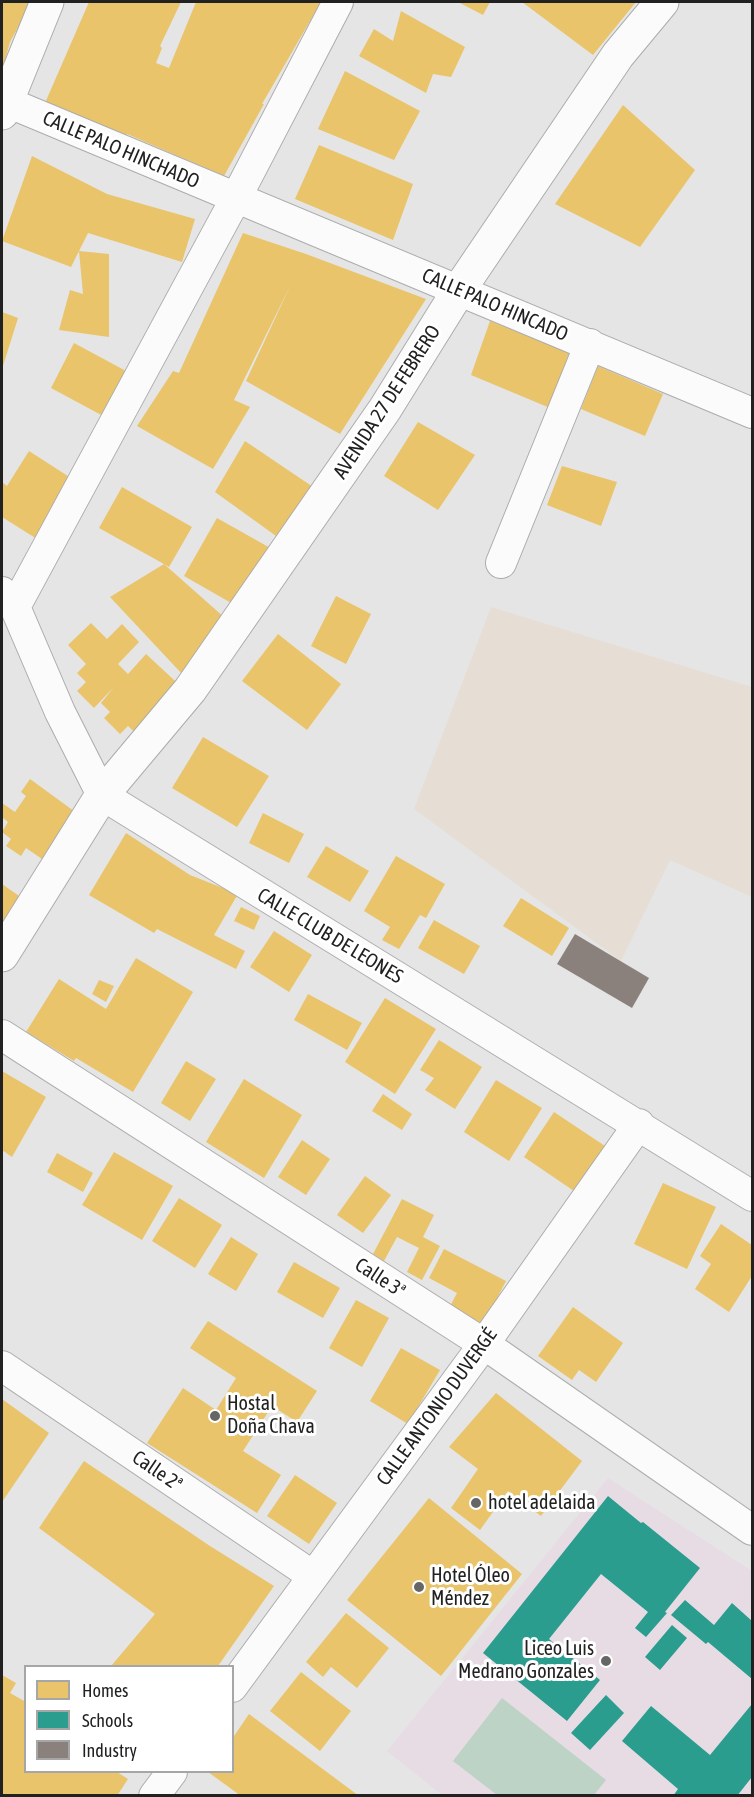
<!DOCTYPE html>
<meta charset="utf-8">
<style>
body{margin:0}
#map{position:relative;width:754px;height:1797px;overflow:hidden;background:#e5e5e5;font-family:"Asap Condensed",sans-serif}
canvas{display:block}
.frame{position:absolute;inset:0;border:3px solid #212122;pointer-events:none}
.legend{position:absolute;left:24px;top:1665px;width:210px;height:108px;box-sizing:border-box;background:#fff;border:2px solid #a6a6a7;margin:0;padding:8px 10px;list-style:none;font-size:18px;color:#212122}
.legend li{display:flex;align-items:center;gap:12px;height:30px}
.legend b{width:30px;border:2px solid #a6a6a7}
</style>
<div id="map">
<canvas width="754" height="1797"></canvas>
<div class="frame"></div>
<ul class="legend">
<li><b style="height:16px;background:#e9c46a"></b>Homes</li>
<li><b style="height:16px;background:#2a9d8f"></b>Schools</li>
<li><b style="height:16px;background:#8a817c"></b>Industry</li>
</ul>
</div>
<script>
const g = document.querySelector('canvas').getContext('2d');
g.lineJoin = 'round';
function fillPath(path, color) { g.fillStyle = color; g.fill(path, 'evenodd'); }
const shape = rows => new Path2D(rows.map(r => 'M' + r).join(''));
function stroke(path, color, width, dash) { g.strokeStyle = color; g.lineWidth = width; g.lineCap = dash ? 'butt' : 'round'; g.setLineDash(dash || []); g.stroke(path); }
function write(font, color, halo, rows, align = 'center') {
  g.font = font + ' "Asap Condensed",sans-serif'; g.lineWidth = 6; g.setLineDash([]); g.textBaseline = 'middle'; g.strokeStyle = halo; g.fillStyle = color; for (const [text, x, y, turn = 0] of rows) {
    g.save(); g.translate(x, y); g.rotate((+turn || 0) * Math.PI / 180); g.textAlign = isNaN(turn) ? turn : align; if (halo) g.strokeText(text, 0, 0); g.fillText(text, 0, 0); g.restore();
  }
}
fillPath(shape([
 [491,607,752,687,752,897,670,860,621,961,414,809]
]), '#e6ded4');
fillPath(shape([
 [608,1478,752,1571,752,1795,442,1795,387,1751]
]), '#e7dce4');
fillPath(shape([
 [502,1698,606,1780,594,1795,497,1795,453,1761]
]), '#bcd3c6');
fillPath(shape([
 [2,2,32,2,10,42,2,71],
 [89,2,181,2,160,46,162,48,156,63,169,68,196,2,321,2,262,104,264,104,224,176,127,134,126,137,45,103],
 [458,2,490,2,483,15],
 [522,2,636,2,593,55],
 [401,11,465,47,451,77,433,74,426,93,359,56,374,29,393,41],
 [345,71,420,111,394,160,318,129],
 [623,105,695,170,640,247,555,204],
 [319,145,413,184,393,240,295,199],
 [32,156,107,194,195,219,182,262,88,233,71,267,2,241],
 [243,233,306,254,426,299,340,434,246,381,291,284,234,400,250,407,213,469,137,426,173,371,179,373],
 [79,251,109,254,109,337,59,330,70,290,83,294],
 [2,312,18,318,2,369],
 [490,321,569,353,550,408,471,375],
 [74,343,126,371,105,417,51,388],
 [598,366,663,394,645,436,581,409],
 [418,422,475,455,438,510,384,476],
 [245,441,316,489,283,541,215,492],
 [29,451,74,480,37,539,2,517,2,482,7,486],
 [562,466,617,482,601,526,547,505],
 [122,487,192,527,169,567,164,564,225,618,183,675,110,597,164,564,99,528],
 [217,518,272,549,240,608,184,576],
 [336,596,371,614,346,664,311,646],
 [91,623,107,639,122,624,139,642,118,664,128,674,146,654,187,692,143,740,128,726,120,734,104,718,110,712,101,703,114,687,94,708,77,691,86,682,77,673,86,664,68,645],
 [278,634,341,684,307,730,242,681],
 [203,737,269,776,237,827,172,788],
 [30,779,78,814,45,861,26,848,21,856,6,846,11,839,2,832,8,822,2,817,2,803,15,812,26,796,21,792],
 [263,813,304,834,289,863,249,843],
 [126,833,190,875,238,894,214,935,245,951,236,969,157,929,154,933,89,895],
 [326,846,369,871,350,902,307,877],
 [396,856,445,884,426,918,420,915,399,949,382,940,390,927,364,911],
 [2,884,22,898,3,924,2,923],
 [521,898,569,928,552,956,503,926],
 [241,907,260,916,254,930,234,921],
 [434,920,480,946,464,974,418,948],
 [274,931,312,955,289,992,250,967],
 [136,958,193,992,133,1092,76,1058,74,1061,26,1032,59,979,106,1009],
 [99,980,114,986,106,1002,92,994],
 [308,994,362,1023,347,1050,294,1020],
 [385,998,436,1029,395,1094,345,1062],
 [439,1040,482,1067,455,1109,425,1090,434,1078,420,1070],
 [186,1061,216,1079,190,1121,161,1103],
 [2,1071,46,1097,12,1157,2,1150],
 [244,1079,302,1115,264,1178,206,1142],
 [496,1080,542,1108,509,1161,464,1132],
 [383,1094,412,1114,402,1130,372,1111],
 [554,1112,605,1146,574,1191,524,1157],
 [302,1140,330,1159,306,1195,278,1177],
 [114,1152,173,1186,142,1240,82,1205],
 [57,1153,93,1173,83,1192,47,1172],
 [365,1176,391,1195,363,1233,337,1215],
 [663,1183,716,1207,687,1269,634,1244],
 [179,1198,222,1225,195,1268,152,1241],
 [402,1199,434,1215,423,1237,440,1246,422,1280,407,1272,419,1248,397,1237,384,1261,373,1254],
 [721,1224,752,1245,752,1276,729,1312,695,1289,711,1264,700,1256],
 [231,1237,258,1254,236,1291,208,1274],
 [444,1249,506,1281,481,1329,447,1312,457,1293,429,1278],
 [294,1262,340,1288,323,1318,277,1292],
 [356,1300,389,1318,362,1367,329,1348],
 [573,1307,623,1343,596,1382,579,1370,572,1380,538,1356],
 [208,1321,317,1391,297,1422,272,1406,243,1451,281,1475,257,1513,147,1443,183,1388,216,1410,236,1378,190,1348],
 [401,1348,440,1370,408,1424,370,1401],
 [496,1393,582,1461,541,1516,508,1491,480,1530,451,1508,478,1469,449,1447],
 [2,1399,49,1433,2,1502],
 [84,1461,210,1546,274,1586,218,1666,111,1666,155,1614,39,1528],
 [295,1475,337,1503,309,1544,267,1516],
 [429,1498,522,1574,441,1676,347,1600],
 [346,1613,389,1648,357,1688,331,1667,323,1677,306,1662],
 [301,1672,351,1711,320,1751,270,1711],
 [2,1675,16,1683,10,1693,26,1702,26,1772,117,1772,128,1779,117,1796,2,1796],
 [249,1714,359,1796,241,1796,208,1772,232,1772,232,1739]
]), '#e9c46a');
fillPath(shape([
 [608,1496,641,1523,643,1522,700,1568,665,1612,667,1613,646,1637,635,1628,648,1612,601,1574,549,1639,600,1680,567,1721,483,1653],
 [685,1600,714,1625,732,1603,752,1621,752,1679,708,1642,706,1644,671,1615],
 [672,1625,687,1638,660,1670,645,1657],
 [606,1695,624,1713,590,1750,571,1733],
 [752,1704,752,1777,737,1796,673,1796,678,1789,622,1741,651,1706,710,1755]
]), '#2a9d8f');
fillPath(shape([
 [575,934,649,978,632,1008,557,964]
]), '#8a817c');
const minor = shape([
 [7,102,752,413],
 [501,563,590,344],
 [2,592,15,607,60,712,102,795,752,1196],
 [15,607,236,198,338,2],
 [2,1035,484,1344,752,1530],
 [2,1366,313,1576],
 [232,1687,484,1344,639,1124],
 [154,1796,172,1772]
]);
const major = shape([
 [2,113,47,2],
 [2,955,102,795,190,690,385,409,459,290,618,55,662,2]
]);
stroke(minor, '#acacac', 32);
stroke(major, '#acacac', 35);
stroke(minor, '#fbfbfb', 30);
stroke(major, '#fbfbfb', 33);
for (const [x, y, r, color] of [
 [215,1416,6,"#666"],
 [476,1503,6,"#666"],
 [419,1587,6,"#666"],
 [606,1661,6,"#666"]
]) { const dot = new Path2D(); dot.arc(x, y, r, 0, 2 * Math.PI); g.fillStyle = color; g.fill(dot); stroke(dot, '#fff', 2); }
write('20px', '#212122', '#fff', [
 ["CALLE PALO HINCHADO",121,150,23],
 ["CALLE PALO HINCADO",495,305,23],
 ["AVENIDA 27 DE FEBRERO",387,402,-57],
 ["CALLE CLUB DE LEONES",330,936,31],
 ["Calle 3ª",380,1278,33],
 ["CALLE ANTONIO DUVERGÉ",437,1407,-54],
 ["Calle 2ª",157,1471,34]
]);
write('20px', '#212122', '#fff', [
 ["Hostal",227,1404],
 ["Doña Chava",227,1427],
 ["hotel adelaida",488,1503],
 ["Hotel Óleo",431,1576],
 ["Méndez",431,1599],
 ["Liceo Luis",594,1649,"right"],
 ["Medrano Gonzales",594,1672,"right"]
], 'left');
</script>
